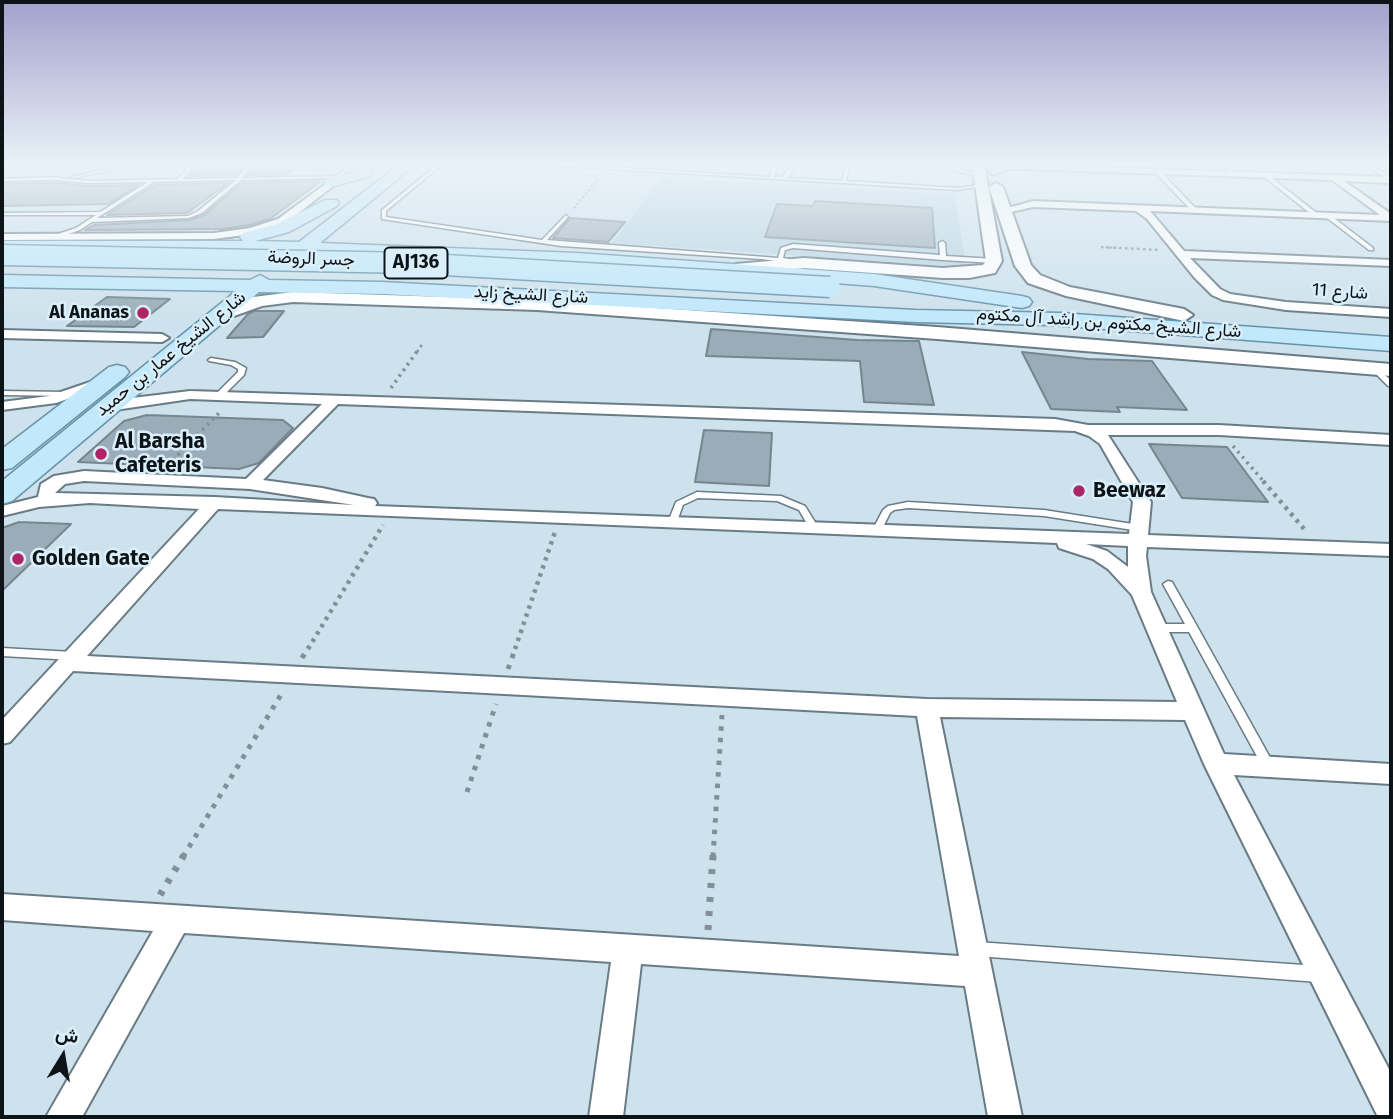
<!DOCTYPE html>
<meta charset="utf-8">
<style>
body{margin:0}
#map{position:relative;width:1393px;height:1119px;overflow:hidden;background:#cee2ed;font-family:"Fira Sans",Vazirmatn,sans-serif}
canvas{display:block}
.frame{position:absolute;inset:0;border:4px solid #0d1418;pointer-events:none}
.north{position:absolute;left:28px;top:1021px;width:70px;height:70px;-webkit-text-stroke:5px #dbeffa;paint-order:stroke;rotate:11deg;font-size:19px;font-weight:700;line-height:28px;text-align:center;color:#0d1418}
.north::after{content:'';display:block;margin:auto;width:24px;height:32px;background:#0d1418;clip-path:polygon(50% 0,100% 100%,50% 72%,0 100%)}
</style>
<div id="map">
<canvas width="1393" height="1119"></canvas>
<div class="frame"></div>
<div class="north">ش</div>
</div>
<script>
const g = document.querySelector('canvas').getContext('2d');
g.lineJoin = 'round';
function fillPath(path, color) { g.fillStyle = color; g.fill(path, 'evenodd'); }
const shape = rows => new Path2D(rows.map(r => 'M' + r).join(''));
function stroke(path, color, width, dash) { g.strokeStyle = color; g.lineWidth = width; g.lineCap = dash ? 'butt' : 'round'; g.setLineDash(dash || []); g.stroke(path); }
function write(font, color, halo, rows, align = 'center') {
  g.font = font + ' "Fira Sans",Vazirmatn,sans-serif'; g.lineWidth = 5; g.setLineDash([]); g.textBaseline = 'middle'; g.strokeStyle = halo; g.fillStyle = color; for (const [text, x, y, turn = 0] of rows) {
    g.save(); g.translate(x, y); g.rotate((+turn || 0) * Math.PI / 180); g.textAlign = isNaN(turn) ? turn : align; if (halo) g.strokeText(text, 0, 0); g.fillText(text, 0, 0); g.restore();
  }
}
fillPath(shape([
 [662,178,955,194,966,267,612,243]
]), '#b9d4e3');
const building = shape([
 [208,164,245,164,236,175,190,176,208,164],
 [256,164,297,164,287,174,248,175,256,164],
 [321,181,270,219,249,225,223,229,85,230,94,225,190,220,204,215,242,183,321,181],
 [55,183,89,186,139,185,108,204,2,206,2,184,55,183],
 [228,183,187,213,107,215,155,185,228,183],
 [815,201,932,208,935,248,765,237,777,204,813,206,815,201],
 [570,218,625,222,608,242,553,238,570,218],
 [107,297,170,299,134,327,67,326,107,297],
 [254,311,284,311,263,337,227,338,248,314,254,311],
 [711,329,857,340,919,341,934,405,864,402,860,361,706,356,711,329],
 [1022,352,1088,359,1152,361,1187,410,1117,407,1120,412,1051,409,1022,352],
 [147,415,283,420,293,428,259,463,239,469,78,462,124,421,147,415],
 [704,430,772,433,769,486,695,482,704,430],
 [1149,444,1227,447,1268,502,1182,498,1149,444],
 [19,522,71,524,2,591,2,528,19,522]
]);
fillPath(building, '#9aacb7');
stroke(building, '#748791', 2);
const lane = shape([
 [129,164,140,164,73,178,71,177,129,164],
 [177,164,183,164,192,170,182,179,237,178,249,164,254,164,242,178,338,176,349,164,354,164,339,178,241,180,202,213,189,218,92,222,80,230,57,238,55,237,55,235,76,228,96,215,2,215,2,213,100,212,148,182,89,183,52,180,2,181,2,179,58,177,60,178,89,181,177,179,187,170,177,164],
 [236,180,198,211,188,216,97,218,154,182,236,180],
 [414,164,422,164,404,170,402,169,414,164],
 [438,164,445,164,438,168,386,211,386,217,542,240,566,215,568,217,547,240,778,258,781,248,793,244,940,255,939,243,942,241,945,243,946,256,994,259,997,261,994,263,943,260,793,248,785,250,783,258,800,261,800,263,798,264,762,259,561,246,382,219,382,210,438,164],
 [527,164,560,164,769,177,774,164,778,164,774,177,783,177,792,164,797,164,787,178,842,181,846,164,850,164,846,181,957,188,981,185,983,186,957,190,527,164],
 [951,164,955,164,959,169,981,175,979,176,955,171,951,164],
 [1221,164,1226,164,1236,174,1232,175,1221,164],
 [1368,166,1372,166,1391,177,1391,180,1368,168,1368,166],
 [1155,170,1159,170,1197,210,1197,212,1193,212,1155,172,1155,170],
 [1263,174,1267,174,1319,215,1319,217,1315,217,1263,176,1263,174],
 [1326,215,1330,215,1373,248,1373,250,1369,250,1326,217,1326,215],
 [211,358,235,362,246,368,244,375,221,398,218,398,214,396,238,372,238,369,231,365,209,361,208,360,211,358],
 [1373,366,1391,380,1391,386,1388,386,1371,369,1371,367,1373,366],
 [2,391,66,392,70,394,66,396,2,395,2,391],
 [697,492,781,496,805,506,818,527,816,529,810,529,799,510,777,501,698,498,683,505,676,524,670,524,668,522,676,502,697,492],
 [908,502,1044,510,1139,525,1144,528,1139,531,1044,516,908,508,894,510,890,513,881,531,875,531,873,529,883,510,888,506,908,502],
 [1168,581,1172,582,1198,628,1273,763,1275,767,1273,771,1269,772,1265,771,1189,632,1158,632,1154,631,1153,628,1154,625,1158,624,1185,624,1163,584,1168,581],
 [2,648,73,652,77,653,78,656,77,659,73,660,2,656,2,648],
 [977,942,1318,966,1323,969,1326,974,1323,979,1318,982,977,956,972,954,970,949,972,944,977,942]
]);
const street = shape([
 [1002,164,1391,177,1391,183,1344,181,1391,214,1391,221,1150,211,1184,251,1391,260,1391,266,1190,258,1220,289,1230,294,1286,302,1391,309,1391,317,1286,310,1223,300,1212,295,1194,277,1147,219,1136,211,1033,207,1002,214,997,211,1033,201,1380,215,1332,180,1024,169,1007,169,993,175,989,172,1002,164],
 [339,174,343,177,342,179,286,223,252,234,214,239,2,240,2,234,214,233,250,228,278,219,339,174],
 [2,330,162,334,169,338,162,342,2,338,2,330],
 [99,379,104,380,106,383,104,386,56,403,2,410,2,402,49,396,99,379],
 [190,391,1055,419,1088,425,1219,425,1391,435,1391,445,1219,435,1108,435,1151,502,1148,535,1391,544,1391,556,1147,547,1146,556,1151,592,1224,754,1391,764,1391,784,1234,775,1391,1073,1391,1117,1378,1117,1204,764,1185,720,940,717,1022,1117,988,1117,965,986,641,964,623,1117,589,1117,611,962,184,933,82,1117,46,1117,153,931,2,920,2,894,959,956,917,716,73,671,10,742,2,744,2,720,199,509,90,503,39,507,2,516,2,506,38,497,41,484,54,476,84,471,246,479,322,404,190,399,108,411,100,406,108,401,190,391],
 [338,404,1075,431,1089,436,1100,444,1133,502,1129,534,375,506,377,503,374,499,368,498,322,488,263,480,338,404],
 [84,481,250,489,354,505,215,497,55,493,65,484,84,481],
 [218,509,1057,543,1059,548,1093,559,1108,569,1132,595,1177,702,927,699,87,656,218,509],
 [1086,544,1128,546,1128,567,1107,551,1086,544]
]);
const secondary = shape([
 [972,164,984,164,1002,261,995,273,969,278,943,278,804,268,736,274,728,269,736,264,804,258,943,268,983,265,986,261,972,164],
 [996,183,1003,187,1031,265,1040,275,1070,287,1184,309,1193,315,1184,321,1066,296,1028,283,1015,266,989,187,996,183],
 [293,292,537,300,937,327,1391,364,1391,376,937,339,537,310,293,302,262,306,234,316,225,311,228,307,253,297,293,292]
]);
const primary = shape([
 [400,164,416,164,320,243,577,253,874,274,1022,296,1029,298,1032,302,1029,306,1022,308,874,286,577,263,307,253,298,257,290,253,253,251,2,251,2,241,243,241,240,237,243,233,277,224,325,200,337,200,339,203,337,206,289,232,255,241,299,242,400,164],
 [366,169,371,170,373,173,371,176,331,187,324,183,326,180,366,169],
 [2,275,250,280,260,275,269,280,382,282,915,310,1061,313,1391,337,1391,351,1052,325,915,322,382,294,259,292,12,501,2,504,2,481,236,291,2,287,2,275],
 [117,365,125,367,129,372,125,377,12,468,2,470,2,449,109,367,117,365]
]);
stroke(lane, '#697b85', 3);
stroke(street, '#697b85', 4);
stroke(secondary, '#697b85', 4);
stroke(primary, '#6793aa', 3);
stroke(shape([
 [574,208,600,177],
 [1101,247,1119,248]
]), '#819098', 2, [2, 2.5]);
stroke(shape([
 [1101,247,1160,250],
 [417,352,423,343]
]), '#819098', 2.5, [2.5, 3.5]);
stroke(shape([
 [391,388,418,350],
 [1233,446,1265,483],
 [168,465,221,411]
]), '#819098', 3.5, [2.5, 4.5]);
stroke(shape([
 [1263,481,1305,530],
 [308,649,383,525],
 [515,649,555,532]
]), '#819098', 4.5, [3.5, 5]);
stroke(shape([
 [302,658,309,647],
 [508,669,516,647],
 [467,792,496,704],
 [183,857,282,693],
 [713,857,722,715]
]), '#819098', 5, [4.5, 7]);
stroke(shape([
 [160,895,184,855],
 [708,930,713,855]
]), '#819098', 7, [5, 9]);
fillPath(lane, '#fff');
fillPath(street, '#fff');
fillPath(secondary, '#fff');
fillPath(primary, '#c1e8fb');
const primaryBridge = shape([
 [2,255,410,263,830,287]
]);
stroke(primaryBridge, '#6793aa', 23, []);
stroke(primaryBridge, '#c1e8fb', 20);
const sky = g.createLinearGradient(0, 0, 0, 321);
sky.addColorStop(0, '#a2a1cc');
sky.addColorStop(0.51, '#e9f2f7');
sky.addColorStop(1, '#e9f2f700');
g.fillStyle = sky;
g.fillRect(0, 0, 1393, 321);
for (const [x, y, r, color] of [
 [143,313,7,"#ae2465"],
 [101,454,7,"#ae2465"],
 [1079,491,7,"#ae2465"],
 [18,559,7,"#ae2465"]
]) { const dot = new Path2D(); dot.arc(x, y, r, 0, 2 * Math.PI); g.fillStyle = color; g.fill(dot); stroke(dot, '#dbeffa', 2.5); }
write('18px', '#0d1418', '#dbeffa', [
 ["جسر الروضة",311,259,2],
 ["شارع 11",1340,292,4],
 ["شارع الشيخ زايد",531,295,3],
 ["شارع الشيخ مكتوم بن راشد آل مكتوم",1109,323,4],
 ["شارع الشيخ عمار بن حميد",171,354,-39]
]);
write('bold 18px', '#0d1418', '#dbeffa', [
 ["Al Ananas",129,313]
], 'right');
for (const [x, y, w] of [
 [416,263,63]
]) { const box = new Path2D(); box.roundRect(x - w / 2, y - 15.5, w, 31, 5); g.fillStyle = '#dbeffa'; g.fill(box); stroke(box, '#0d1418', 2); }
write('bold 19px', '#0d1418', null, [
 ["AJ136",416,263]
]);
write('bold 21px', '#0d1418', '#dbeffa', [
 ["Al Barsha",115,442],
 ["Cafeteris",115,466],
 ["Beewaz",1093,491],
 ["Golden Gate",32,559]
], 'left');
</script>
